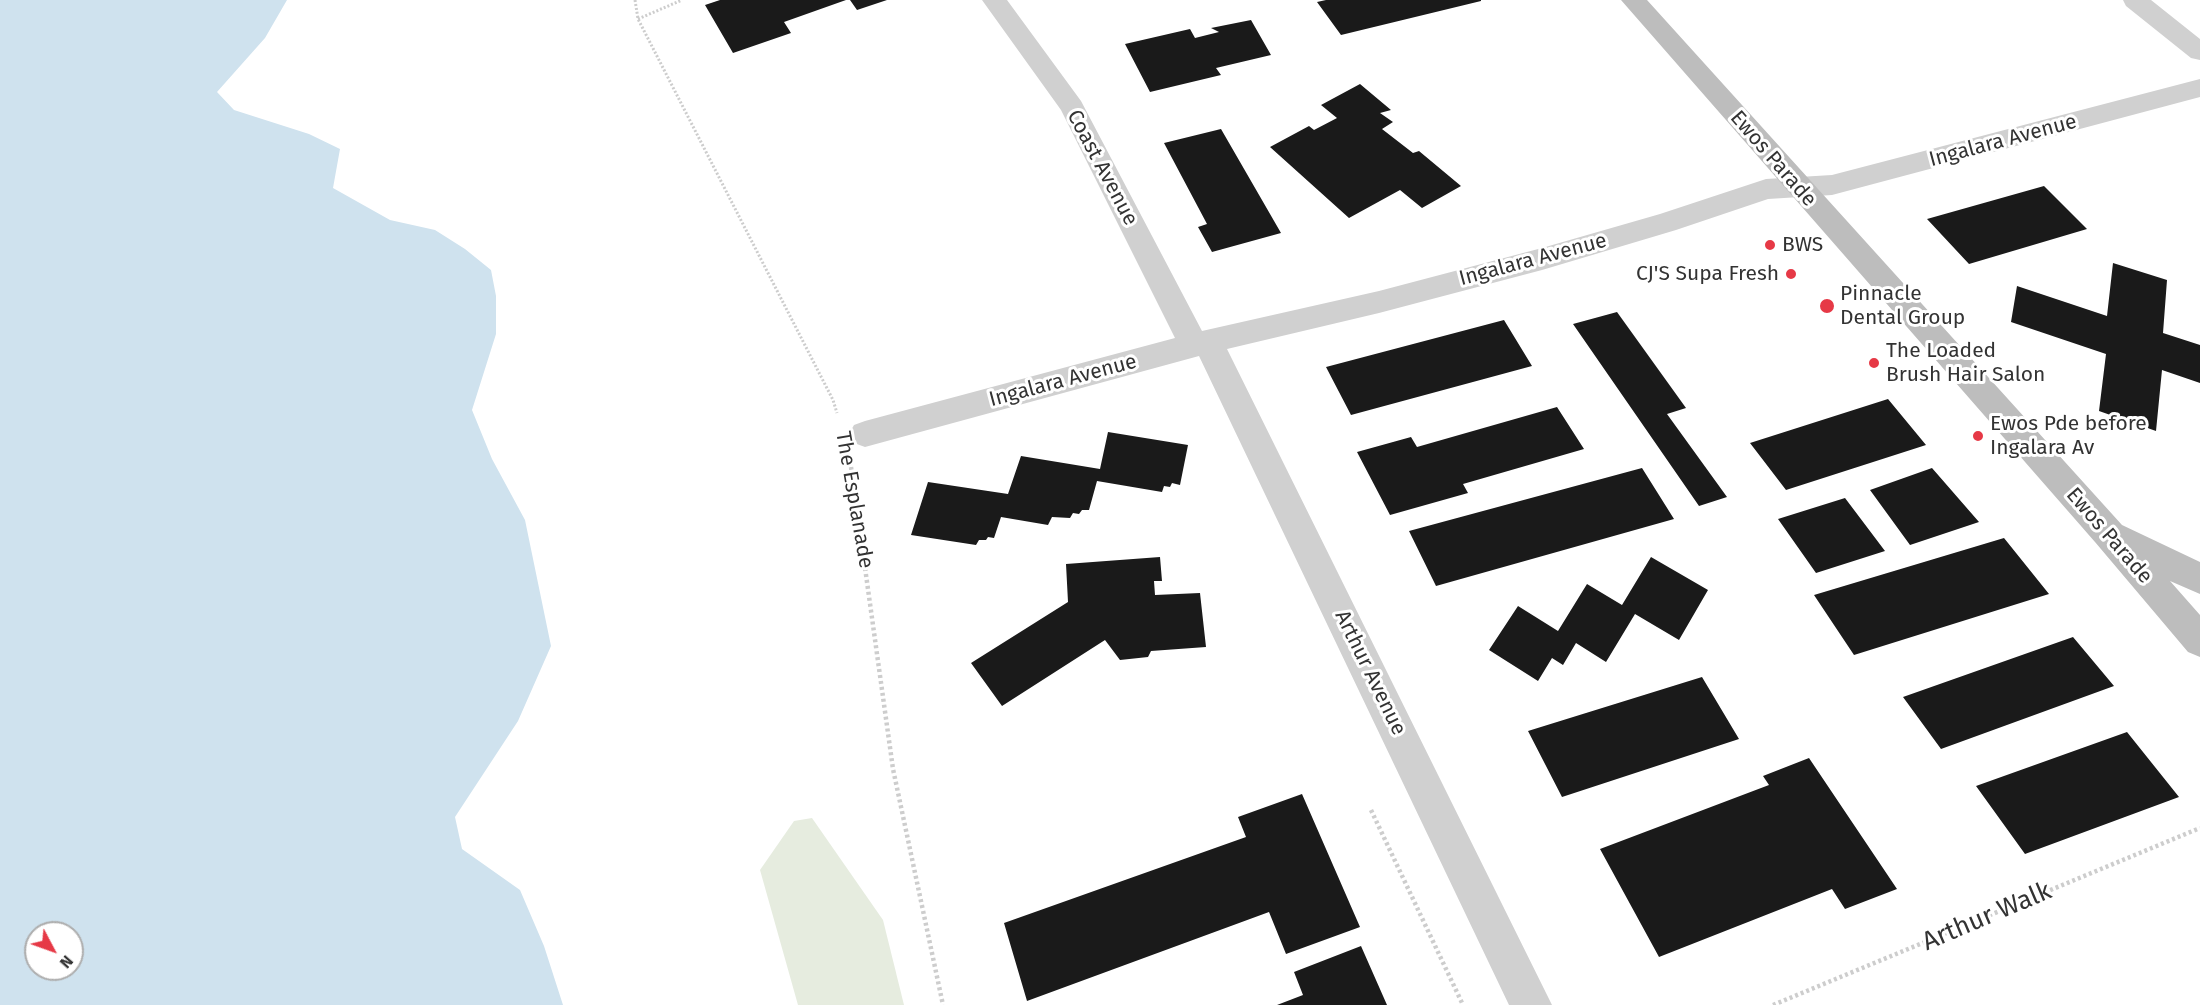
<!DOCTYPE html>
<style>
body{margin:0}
#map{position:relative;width:2200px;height:1005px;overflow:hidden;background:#fff;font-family:"Fira Sans",sans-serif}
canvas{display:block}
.north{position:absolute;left:24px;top:921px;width:60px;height:60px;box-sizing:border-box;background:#fff;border:2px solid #adadad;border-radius:50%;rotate:131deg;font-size:16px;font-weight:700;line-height:24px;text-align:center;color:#333}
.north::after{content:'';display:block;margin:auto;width:21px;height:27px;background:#e63946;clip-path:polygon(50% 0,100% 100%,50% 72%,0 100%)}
</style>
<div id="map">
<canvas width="2200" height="1005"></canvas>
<div class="north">N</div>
</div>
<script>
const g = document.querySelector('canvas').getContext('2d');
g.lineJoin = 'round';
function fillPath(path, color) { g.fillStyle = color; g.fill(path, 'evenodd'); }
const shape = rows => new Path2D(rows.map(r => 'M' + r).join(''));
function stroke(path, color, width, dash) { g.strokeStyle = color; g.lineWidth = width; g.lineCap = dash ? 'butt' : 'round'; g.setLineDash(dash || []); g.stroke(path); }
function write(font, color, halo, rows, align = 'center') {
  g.font = font + ' "Fira Sans",sans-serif'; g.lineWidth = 6; g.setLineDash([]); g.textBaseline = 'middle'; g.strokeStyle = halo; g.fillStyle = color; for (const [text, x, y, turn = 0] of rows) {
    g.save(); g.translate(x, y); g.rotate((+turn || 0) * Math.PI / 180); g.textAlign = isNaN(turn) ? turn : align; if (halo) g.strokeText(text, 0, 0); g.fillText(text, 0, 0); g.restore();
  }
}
fillPath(shape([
 [812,818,883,920,904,1005,798,1005,760,870,794,821]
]), '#e6ecdf');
fillPath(shape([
 [0,0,287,0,265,38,217,92,234,110,309,134,340,149,333,188,390,220,435,230,465,249,491,270,496,296,496,334,472,410,492,459,525,520,551,646,518,721,455,817,462,849,520,890,544,946,563,1005,0,1005],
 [36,933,72,933,72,969,36,969]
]), '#cfe2ee');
fillPath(shape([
 [720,0,846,0,784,22,791,33,733,53,705,5],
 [850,0,887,0,857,10],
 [1326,0,1481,0,1481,1,1341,35,1317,2],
 [1251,20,1271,55,1216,68,1221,75,1150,92,1125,44,1190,29,1195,38,1219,32,1211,28],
 [1360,84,1391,110,1380,113,1393,122,1382,129,1413,153,1419,151,1461,186,1422,208,1400,190,1349,218,1270,147,1309,126,1314,130,1337,118,1321,105],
 [1221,129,1281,233,1212,252,1198,227,1207,224,1164,143],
 [2044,186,2087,229,1969,264,1927,219],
 [2113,263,2167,280,2163,333,2200,345,2200,383,2162,370,2156,431,2099,411,2106,354,2011,322,2017,286,2107,316],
 [1617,312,1686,408,1667,414,1727,497,1699,506,1573,324],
 [1504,320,1532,366,1351,415,1326,367],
 [1888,399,1926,445,1786,490,1750,443],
 [1557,407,1584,449,1463,484,1468,493,1390,515,1357,452,1411,437,1417,447],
 [1108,432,1188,445,1180,485,1172,483,1170,487,1164,486,1162,492,1097,481,1089,510,1082,510,1079,514,1073,513,1070,518,1052,517,1048,525,1001,517,994,538,988,537,986,540,979,540,976,545,911,535,928,482,1008,494,1021,456,1100,469],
 [1642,468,1674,519,1436,586,1409,531],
 [1932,468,1979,522,1910,545,1870,490],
 [1845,498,1885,551,1816,573,1778,519],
 [2004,538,2049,594,1854,655,1814,595],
 [1160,557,1162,581,1154,581,1155,595,1200,593,1206,647,1151,651,1148,657,1120,660,1105,640,1002,706,971,663,1068,602,1066,564],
 [1651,557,1708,590,1679,640,1635,614,1606,662,1576,643,1563,665,1552,658,1538,681,1489,650,1518,606,1558,631,1587,584,1622,605],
 [2073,637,2114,686,1941,749,1903,697],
 [1702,677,1739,739,1562,797,1528,731],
 [2127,732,2179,797,2025,854,1976,786],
 [1809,758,1897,889,1845,909,1832,889,1659,957,1600,849,1769,785,1763,776],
 [1302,794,1360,927,1286,954,1269,912,1027,1001,1004,923,1246,837,1238,817],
 [1361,946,1387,1005,1277,1005,1303,995,1294,972]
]), '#1a1a1a');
stroke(shape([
 [635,0,638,19,833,400,837,413],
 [638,19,682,0]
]), '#cdcdcd', 3, [2, 2]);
stroke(shape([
 [851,467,893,769,943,1005],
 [1371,810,1463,1005],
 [1773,1005,2200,828]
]), '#cdcdcd', 4.5, [3, 3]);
fillPath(shape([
 [982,0,1007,0,1081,101,1202,331,1379,291,1542,248,1660,214,1766,179,1832,175,2200,79,2200,97,1832,195,1768,199,1676,230,1542,270,1379,313,1227,349,1552,1005,1509,1005,1199,356,865,447,854,443,849,434,854,425,865,421,1175,338,1061,110,982,0],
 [2123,0,2151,0,2200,39,2200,60,2191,58,2126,6,2123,0]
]), '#d0d0d0');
fillPath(shape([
 [1621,0,1647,0,2122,525,2200,562,2200,594,2170,581,2200,615,2200,657,2188,652,2095,542,1621,0]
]), '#bdbdbd');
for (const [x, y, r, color] of [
 [1770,245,6,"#e63946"],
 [1791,274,6,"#e63946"],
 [1827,306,8,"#e63946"],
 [1874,363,6,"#e63946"],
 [1978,436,6,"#e63946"]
]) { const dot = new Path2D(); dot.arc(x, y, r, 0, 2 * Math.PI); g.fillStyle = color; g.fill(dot); stroke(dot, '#fff', 2); }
write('21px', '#333', '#fff', [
 ["Ingalara Avenue",2003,141,-15],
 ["Ewos Parade",1773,159,49],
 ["Coast Avenue",1102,168,62],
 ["Ingalara Avenue",1533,260,-15],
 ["Ingalara Avenue",1063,381,-15],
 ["The Esplanade",854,500,80],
 ["Ewos Parade",2109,536,49],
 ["Arthur Avenue",1370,673,64]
]);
write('21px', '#333', '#fff', [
 ["BWS",1782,245],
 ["CJ'S Supa Fresh",1779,274,"right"],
 ["Pinnacle",1840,294],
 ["Dental Group",1840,318],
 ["The Loaded",1886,351],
 ["Brush Hair Salon",1886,375],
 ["Ewos Pde before",1990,424],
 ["Ingalara Av",1990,448]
], 'left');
write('26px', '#333', '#fff', [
 ["Arthur Walk",1987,917,-23]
]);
</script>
